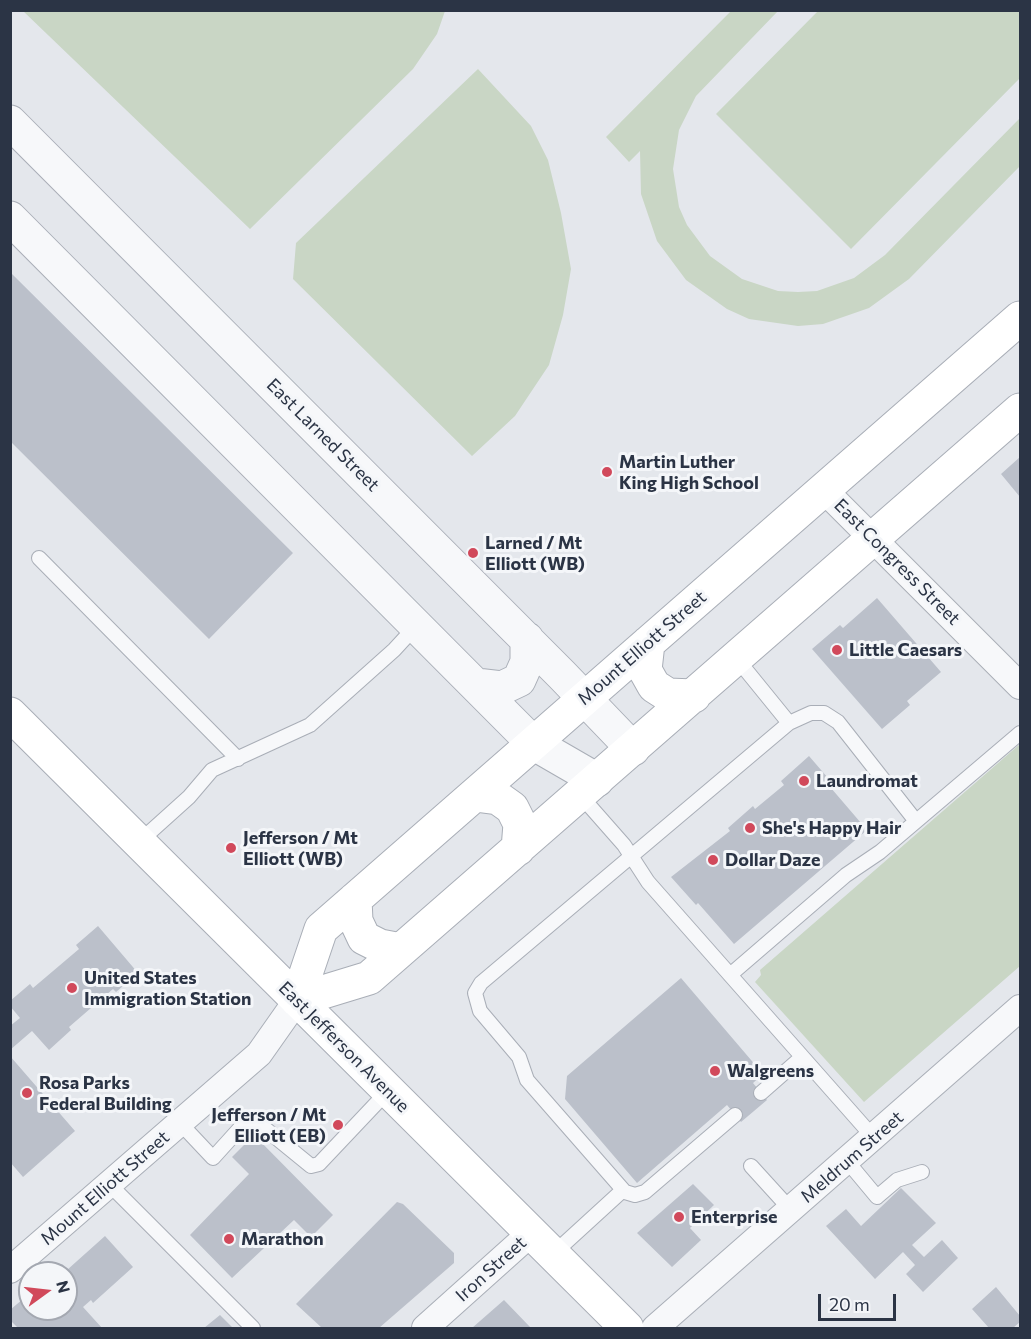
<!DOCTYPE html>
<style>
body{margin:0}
#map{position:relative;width:1031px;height:1339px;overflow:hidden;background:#e4e7ec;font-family:Commissioner,sans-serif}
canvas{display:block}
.frame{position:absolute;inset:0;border:12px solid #2b3445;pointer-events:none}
.north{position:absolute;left:18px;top:1261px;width:60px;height:60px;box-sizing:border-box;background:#f4f6f9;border:2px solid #a4a8b1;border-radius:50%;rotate:75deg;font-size:16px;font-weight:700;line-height:24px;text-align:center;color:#2b3445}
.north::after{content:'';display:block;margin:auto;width:21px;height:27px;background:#d1495b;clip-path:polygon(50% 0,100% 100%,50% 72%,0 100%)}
.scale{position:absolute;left:818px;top:1294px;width:78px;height:27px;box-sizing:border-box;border:3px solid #2b3445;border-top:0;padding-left:8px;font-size:18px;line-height:21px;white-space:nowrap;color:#2b3445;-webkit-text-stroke:4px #f4f6f9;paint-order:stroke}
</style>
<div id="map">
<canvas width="1031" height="1339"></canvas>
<div class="frame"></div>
<div class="north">N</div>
<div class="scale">20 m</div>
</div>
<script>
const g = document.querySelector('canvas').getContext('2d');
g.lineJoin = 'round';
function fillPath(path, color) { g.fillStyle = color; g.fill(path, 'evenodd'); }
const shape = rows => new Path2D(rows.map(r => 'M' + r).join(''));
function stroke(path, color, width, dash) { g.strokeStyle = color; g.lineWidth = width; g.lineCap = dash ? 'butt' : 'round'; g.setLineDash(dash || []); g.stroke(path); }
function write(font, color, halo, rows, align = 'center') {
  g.font = font + ' Commissioner,sans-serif'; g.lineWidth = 6; g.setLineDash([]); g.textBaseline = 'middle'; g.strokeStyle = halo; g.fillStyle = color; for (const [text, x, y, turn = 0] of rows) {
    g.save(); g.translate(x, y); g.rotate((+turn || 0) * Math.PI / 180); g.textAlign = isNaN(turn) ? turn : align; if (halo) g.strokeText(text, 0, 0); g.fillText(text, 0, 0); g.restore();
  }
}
fillPath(shape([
 [23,11,445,11,437,34,413,69,250,229],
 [731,11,778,11,696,96,679,130,673,169,679,207,687,225,710,256,742,279,778,291,798,292,817,291,854,278,885,255,1020,118,1020,166,909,279,869,308,823,324,798,326,749,319,727,309,686,280,657,241,641,194,640,151,629,162,606,137],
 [818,11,1020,11,1020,78,851,249,716,114],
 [478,69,531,126,548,160,561,213,571,269,563,315,549,365,515,416,472,456,293,279,296,243],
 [1020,744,1020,966,864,1102,755,982,761,975,760,970]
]), '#c9d6c5');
fillPath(shape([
 [10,272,293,553,209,639,10,441],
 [1020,457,1020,497,1001,474],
 [877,598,941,672,907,701,910,705,882,729,812,649,840,625,843,628],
 [809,756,834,785,831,788,867,830,734,944,698,903,696,905,671,877,730,831,728,828,753,806,755,809,784,785,781,781],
 [98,926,138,973,116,992,113,989,69,1027,71,1030,49,1050,32,1031,10,1050,10,1026,20,1018,10,1006,10,1001,30,984,33,988,79,949,76,945],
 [681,978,763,1074,753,1083,767,1100,741,1122,727,1105,637,1183,565,1099,567,1076],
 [10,1056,75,1131,23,1177,10,1162],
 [254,1135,333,1215,311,1237,294,1220,232,1278,190,1235,249,1174,232,1157],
 [693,1184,714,1205,690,1228,701,1240,672,1267,637,1233],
 [901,1188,936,1223,912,1245,924,1257,942,1240,958,1258,923,1292,906,1274,915,1265,903,1252,875,1279,826,1226,846,1209,861,1226],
 [397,1202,403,1204,454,1253,454,1263,379,1328,322,1328,296,1304],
 [105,1236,133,1267,93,1303,91,1300,83,1307,102,1328,18,1328,10,1320,10,1310,30,1293,30,1309,66,1309,66,1273,52,1273,62,1264,67,1270],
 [996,1287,1020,1316,1020,1322,1013,1328,989,1328,972,1309],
 [504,1300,531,1328,472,1328],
 [220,1315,233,1328,204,1328]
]), '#bbc0ca');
const service = shape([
 [39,558,238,759],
 [737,659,789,723],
 [580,795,624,845,648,882,874,1138],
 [139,842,189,797,212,770,310,725,394,650,417,625],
 [730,975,846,875,880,852,1020,733],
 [761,1093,802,1057],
 [735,1115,645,1192,635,1195,625,1192,527,1080,519,1057,480,1011,475,993,481,983,789,723,811,713,824,713,838,722,915,820],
 [180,1123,213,1158,241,1127,257,1122,311,1166,319,1164,388,1091],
 [847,1161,877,1197,897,1180,922,1172],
 [751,1166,791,1210],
 [109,1184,253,1328],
 [553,1254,623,1190]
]);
const minor = shape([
 [824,490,1020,686],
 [10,1270,259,1054,297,1000],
 [425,1328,531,1233],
 [655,1328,1020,1008]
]);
const tertiary = shape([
 [10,122,562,675,633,749],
 [10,218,533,743,597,780],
 [476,685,502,688,519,680,527,662,527,639]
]);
const secondary = shape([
 [648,643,645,670,654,686,668,695,694,696],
 [10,714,627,1328],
 [475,795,498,798,512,808,520,824,518,849],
 [355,899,356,921,364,938,380,946,401,950],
 [297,1000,321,929,1020,318],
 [297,1000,369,978,1020,410]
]);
stroke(service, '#a9aeb7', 16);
stroke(minor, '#a9aeb7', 28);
stroke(tertiary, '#a9aeb7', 35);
stroke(secondary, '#a9aeb7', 35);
stroke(service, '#f7f8fa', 14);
stroke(minor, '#f7f8fa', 26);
stroke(tertiary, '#f7f8fa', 33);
stroke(secondary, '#fff', 33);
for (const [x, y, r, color] of [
 [607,472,6,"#d1495b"],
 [473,553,6,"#d1495b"],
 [837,650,6,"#d1495b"],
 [804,781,6,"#d1495b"],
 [750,828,6,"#d1495b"],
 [231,848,6,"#d1495b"],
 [713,860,6,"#d1495b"],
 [72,988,6,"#d1495b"],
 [715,1071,6,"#d1495b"],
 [27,1093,6,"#d1495b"],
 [338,1125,6,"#d1495b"],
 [679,1217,6,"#d1495b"],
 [229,1239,6,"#d1495b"]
]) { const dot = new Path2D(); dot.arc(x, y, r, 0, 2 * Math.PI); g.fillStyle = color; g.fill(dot); stroke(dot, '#f4f6f9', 2); }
write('18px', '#2b3445', '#f4f6f9', [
 ["East Larned Street",323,435,45],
 ["East Congress Street",897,562,45],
 ["Mount Elliott Street",642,648,-41],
 ["East Jefferson Avenue",344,1047,45],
 ["Meldrum Street",852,1157,-41],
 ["Mount Elliott Street",105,1188,-41],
 ["Iron Street",491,1269,-42]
]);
write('bold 18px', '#2b3445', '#f4f6f9', [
 ["Martin Luther",619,462],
 ["King High School",619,483],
 ["Larned / Mt",485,543],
 ["Elliott (WB)",485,564],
 ["Little Caesars",849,650],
 ["Laundromat",816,781],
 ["She's Happy Hair",762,828],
 ["Jefferson / Mt",243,838],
 ["Elliott (WB)",243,859],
 ["Dollar Daze",725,860],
 ["United States",84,978],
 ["Immigration Station",84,999],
 ["Walgreens",727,1071],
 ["Rosa Parks",39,1083],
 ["Federal Building",39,1104],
 ["Jefferson / Mt",326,1115,"right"],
 ["Elliott (EB)",326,1136,"right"],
 ["Enterprise",691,1217],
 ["Marathon",241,1239]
], 'left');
</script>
